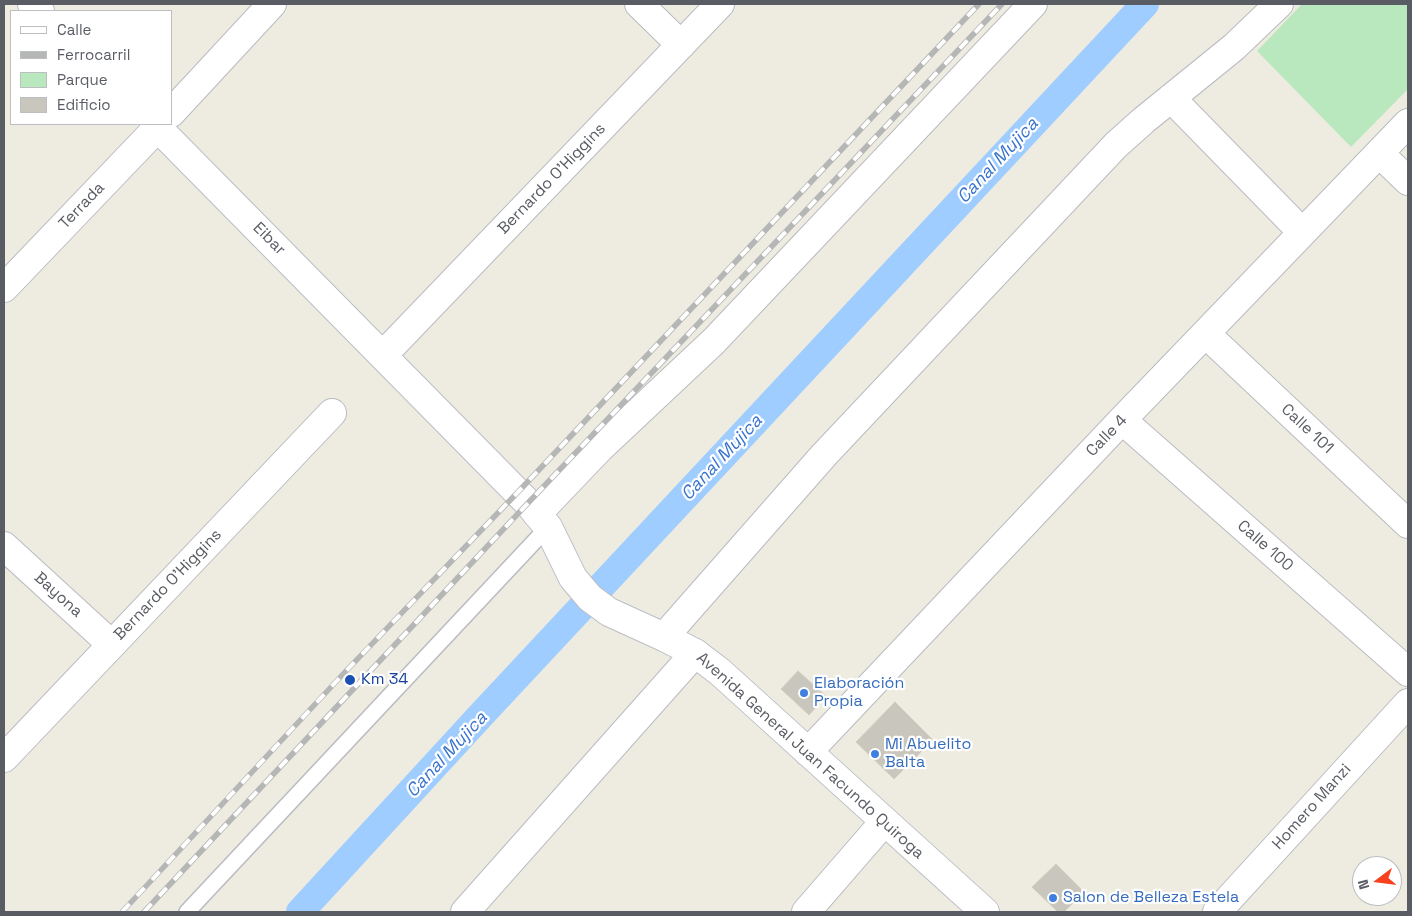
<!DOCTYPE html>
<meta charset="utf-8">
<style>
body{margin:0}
#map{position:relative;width:1412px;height:916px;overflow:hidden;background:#eeece0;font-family:"Space Grotesk",sans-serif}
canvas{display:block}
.frame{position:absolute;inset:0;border:5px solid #595d63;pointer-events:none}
.legend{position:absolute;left:10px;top:10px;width:162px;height:115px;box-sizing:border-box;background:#fff;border:1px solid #bdbec1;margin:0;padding:6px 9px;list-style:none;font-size:15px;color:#595d63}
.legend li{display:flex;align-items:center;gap:10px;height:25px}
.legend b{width:25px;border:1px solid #bdbec1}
.north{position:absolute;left:1352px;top:856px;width:50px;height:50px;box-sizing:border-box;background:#fff;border:1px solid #bdbec1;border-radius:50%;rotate:255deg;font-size:14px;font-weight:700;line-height:20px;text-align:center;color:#595d63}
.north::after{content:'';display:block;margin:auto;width:18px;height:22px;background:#f7421d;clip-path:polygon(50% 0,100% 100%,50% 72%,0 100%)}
</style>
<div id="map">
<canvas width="1412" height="916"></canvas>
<div class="frame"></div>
<ul class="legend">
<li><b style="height:6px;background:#fff"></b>Calle</li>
<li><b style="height:6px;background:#b5b6b6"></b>Ferrocarril</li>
<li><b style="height:14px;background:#bae8be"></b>Parque</li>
<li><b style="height:14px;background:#c9c6bd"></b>Edificio</li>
</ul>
<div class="north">N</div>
</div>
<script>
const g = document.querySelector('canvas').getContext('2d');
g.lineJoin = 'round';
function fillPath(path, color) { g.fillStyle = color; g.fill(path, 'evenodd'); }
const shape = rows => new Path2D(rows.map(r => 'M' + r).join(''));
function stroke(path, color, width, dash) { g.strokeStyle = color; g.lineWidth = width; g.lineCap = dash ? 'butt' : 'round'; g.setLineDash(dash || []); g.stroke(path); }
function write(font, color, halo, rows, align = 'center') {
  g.font = font + ' "Space Grotesk",sans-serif'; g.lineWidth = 4.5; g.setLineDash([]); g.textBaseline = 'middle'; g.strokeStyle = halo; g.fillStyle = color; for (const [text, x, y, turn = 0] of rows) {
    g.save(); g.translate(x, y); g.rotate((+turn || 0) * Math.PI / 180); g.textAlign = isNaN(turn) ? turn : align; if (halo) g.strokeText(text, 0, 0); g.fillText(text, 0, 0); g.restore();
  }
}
fillPath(shape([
 [1302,4,1408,4,1408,89,1351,147,1257,51]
]), '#bae8be');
stroke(shape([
 [300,912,482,714,1145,4]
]), '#9fcdff', 28);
const building = shape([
 [798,671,826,696,809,715,781,689,798,671],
 [895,702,933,740,894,779,856,742,895,702],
 [1056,864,1084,892,1064,912,1058,912,1032,887,1056,864]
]);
fillPath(building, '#c9c6bd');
stroke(building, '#d3cebe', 1);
const lane = shape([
 [187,912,548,527]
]);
const street = shape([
 [639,4,681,45],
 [1171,98,1302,232],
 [171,113,272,4],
 [1380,154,1408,181],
 [4,288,161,124],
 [1206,334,1408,524],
 [383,355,720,4],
 [1122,420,1408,672],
 [537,514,600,448,714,341,1033,4],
 [4,546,111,644],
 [664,637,824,455,1116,145,1144,120,1234,47,1279,4],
 [808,752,1122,420,1408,123],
 [4,758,332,413],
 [465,912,695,653],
 [806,912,884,822],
 [1217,912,1408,703]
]);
const secondary = shape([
 [32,4,40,11],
 [154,124,528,503,548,527,573,578,590,598,609,612,664,637,695,653,720,672,985,912]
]);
stroke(lane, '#b9bbc1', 18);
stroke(street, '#b9bbc1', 30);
stroke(secondary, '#bbbec6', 30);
stroke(lane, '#fff', 15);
stroke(street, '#fff', 28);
stroke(secondary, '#fff', 28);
const rail = shape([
 [122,912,345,672,518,492,979,4],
 [144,912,528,503,1002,4]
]);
stroke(rail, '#b5b6b6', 5.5);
stroke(rail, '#fff', 4, [11]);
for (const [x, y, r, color] of [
 [350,680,6,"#1a4fb4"],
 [804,693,5,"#3f7fe0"],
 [875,754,5,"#3f7fe0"],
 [1053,898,5,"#3f7fe0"]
]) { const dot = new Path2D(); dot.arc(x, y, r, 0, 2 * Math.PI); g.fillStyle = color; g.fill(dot); stroke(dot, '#fff', 2); }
write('16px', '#595d63', '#fff', [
 ["Bernardo O'Higgins",552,179,-46],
 ["Terrada",82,206,-46],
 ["Eibar",269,239,45],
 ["Calle 101",1307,429,43],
 ["Calle 4",1107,436,-46],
 ["Calle 100",1265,546,41],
 ["Bernardo O'Higgins",168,585,-46],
 ["Bayona",58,595,42],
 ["Avenida General Juan Facundo Quiroga",810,756,42],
 ["Homero Manzi",1312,807,-48]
]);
write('16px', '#164399', '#fff', [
 ["Km 34",361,680]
], 'left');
write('16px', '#366cbe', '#fff', [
 ["Elaboración",814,684],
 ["Propia",814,702],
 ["Mi Abuelito",885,745],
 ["Balta",885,763],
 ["Salon de Belleza Estela",1063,898]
], 'left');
write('italic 18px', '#3873cc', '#fff', [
 ["Canal Mujica",998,161,-47],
 ["Canal Mujica",722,458,-47],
 ["Canal Mujica",447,755,-47]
]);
</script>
